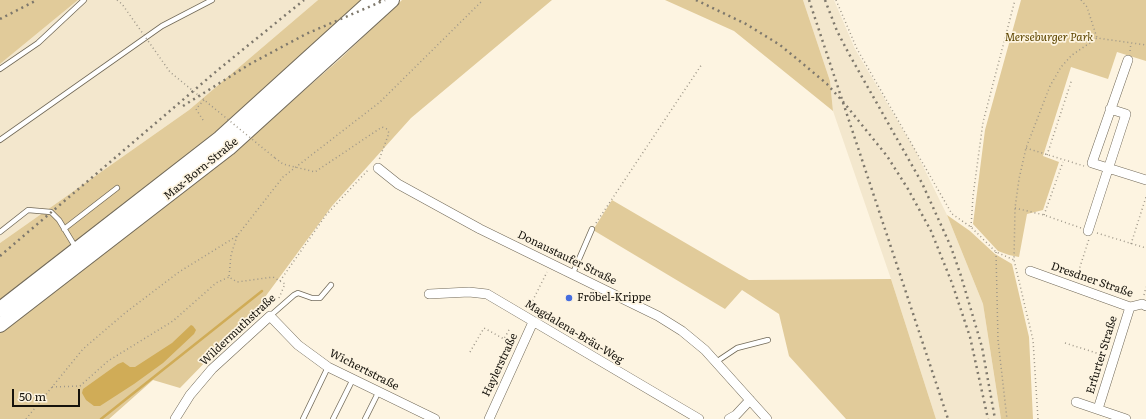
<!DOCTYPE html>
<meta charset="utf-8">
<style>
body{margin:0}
#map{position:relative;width:1146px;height:419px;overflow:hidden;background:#fdf4e1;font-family:Literata,serif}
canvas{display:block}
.scale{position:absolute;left:12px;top:389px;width:68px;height:18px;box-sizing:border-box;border:2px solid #16130c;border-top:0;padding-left:5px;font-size:12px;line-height:14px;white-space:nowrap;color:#16130c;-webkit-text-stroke:3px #fdf4e1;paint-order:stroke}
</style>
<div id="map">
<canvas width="1146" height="419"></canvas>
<div class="scale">50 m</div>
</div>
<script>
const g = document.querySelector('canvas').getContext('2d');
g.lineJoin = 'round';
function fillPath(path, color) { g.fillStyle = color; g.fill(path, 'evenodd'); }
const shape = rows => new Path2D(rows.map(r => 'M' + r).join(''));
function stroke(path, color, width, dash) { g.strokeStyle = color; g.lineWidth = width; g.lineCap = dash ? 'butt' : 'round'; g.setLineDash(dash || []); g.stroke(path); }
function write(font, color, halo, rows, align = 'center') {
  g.font = font + ' Literata,serif'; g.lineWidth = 3.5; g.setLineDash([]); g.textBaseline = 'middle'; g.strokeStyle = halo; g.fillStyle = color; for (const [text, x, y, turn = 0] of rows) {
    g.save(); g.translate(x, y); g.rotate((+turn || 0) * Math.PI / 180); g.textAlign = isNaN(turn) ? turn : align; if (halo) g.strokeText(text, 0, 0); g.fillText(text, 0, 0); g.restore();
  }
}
fillPath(shape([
 [78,0,318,0,189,110,0,243,0,64],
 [803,0,834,0,855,49,916,152,947,215,983,304,1001,419,936,419,891,279,833,111,830,81]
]), '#f3e7cd');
fillPath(shape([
 [0,0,78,0,0,64],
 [318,0,362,0,213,135,0,302,0,243,189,110],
 [402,0,552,0,411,118,332,206,254,312,180,388,153,380,109,419,0,419,0,333,233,153,340,59],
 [665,0,803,0,830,81,833,111,734,31],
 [1021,0,1146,0,1146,61,1117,52,1108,79,1071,67,1043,156,1059,162,1043,210,1027,214,1019,257,1009,255,998,251,973,224,985,130],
 [612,200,749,280,891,279,936,419,846,419,789,356,779,314,742,290,725,309,593,230],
 [947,215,970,231,995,254,1012,264,1029,337,1033,419,1001,419,983,304]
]), '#e1cb9a');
fillPath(shape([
 [191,325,193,326,196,330,194,334,163,363,134,384,100,406,94,406,86,400,82,393,83,389,118,364,123,362,130,367,135,367,172,343]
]), '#d0ac57');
stroke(shape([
 [101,419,262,291]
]), '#d0ac57', 2.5);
const lane = shape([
 [0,69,38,43,84,0],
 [0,140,162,26,212,0],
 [64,229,117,188],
 [0,232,28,210,51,212,59,220,76,248],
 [573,273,592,229],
 [270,316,294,295,298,293,312,298,320,298,331,285],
 [716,362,737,348,768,340],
 [303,419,328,367],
 [333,419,353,379],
 [365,419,379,391]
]);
const street = shape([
 [1128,60,1092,163,1146,180],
 [378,168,398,184,480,229,658,316,682,331,705,350,767,419],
 [1088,231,1126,114,1110,109],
 [1030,271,1130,307,1142,304,1146,306],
 [429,294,469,292,487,294,699,419],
 [1076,402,1126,419],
 [1098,409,1130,307],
 [175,419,190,395,212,369,270,316,298,345,328,367,435,419],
 [489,419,533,322],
 [729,419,736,415,750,400]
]);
const primary = shape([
 [0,309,220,138,372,0],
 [0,325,229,148,392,0]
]);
stroke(lane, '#716958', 6);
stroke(street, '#716958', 10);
stroke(primary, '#716958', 16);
stroke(shape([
 [836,0,857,49,952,214,971,227,996,252,1014,260],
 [1081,0,1087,7,1097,38],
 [1130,51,1131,43],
 [203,120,196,109,204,100],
 [1026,148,1084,166],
 [1047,155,1072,79],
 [275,158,283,164,315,172,382,127,387,129,389,133,379,160],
 [1015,208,1044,215,1081,228],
 [1044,215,1063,162],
 [596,223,702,64],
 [971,227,973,196,983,122,1015,0],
 [1097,233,1146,248],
 [237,236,231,255,229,277,237,282,273,277,285,284,279,298],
 [1131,244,1146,197],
 [996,252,998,340,1007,419],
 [1076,279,1089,239],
 [280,281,326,215,369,169],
 [1144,295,1146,287],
 [529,308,547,272],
 [1065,343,1106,356],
 [470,352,484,328,504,339,510,328],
 [52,387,80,386,108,361,173,321,216,283,229,277],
 [26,419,83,349,125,313,179,272,237,236,283,177,380,102,483,0],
 [1038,419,1033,340,1014,260,1015,208,1019,179,1026,148,1050,86,1061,67,1072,55,1097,38,1146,45]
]), '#9e9789', 1.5, [1, 3]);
stroke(lane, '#fff', 4.5);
stroke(street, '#fff', 9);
stroke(primary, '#fff', 14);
stroke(shape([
 [696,0,746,24,780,45,802,63,827,84,845,104,887,156,908,189,931,231,952,283,970,337,988,419],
 [809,0,948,419],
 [825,0,837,31,849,54,922,183,951,247,961,276,982,347,995,419],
 [0,19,37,0],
 [183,106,250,64,306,34,385,0],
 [0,256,219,69,304,0]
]), '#7e786c', 2.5, [2, 4]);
stroke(shape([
 [117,0,122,4,170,72,275,158]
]), '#9e9789', 1.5, [1, 3]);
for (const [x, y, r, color] of [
 [569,298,4,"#466ddf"]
]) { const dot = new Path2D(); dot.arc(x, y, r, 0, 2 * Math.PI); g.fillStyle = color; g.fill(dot); stroke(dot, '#fdf4e1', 1.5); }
write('italic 11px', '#5e4600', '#fdf4e1', [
 ["Merseburger Park",1049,38]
]);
write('11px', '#16130c', '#fdf4e1', [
 ["Max-Born-Straße",201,169,-39],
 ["Donaustaufer Straße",567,258,26],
 ["Dresdner Straße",1092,280,19],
 ["Wildermuthstraße",238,330,-43],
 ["Magdalena-Bräu-Weg",574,332,31],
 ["Erfurter Straße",1102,355,-73],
 ["Haylerstraße",500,365,-65],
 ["Wichertstraße",364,370,27]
]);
write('11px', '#16130c', '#fdf4e1', [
 ["Fröbel-Krippe",577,298]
], 'left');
</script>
